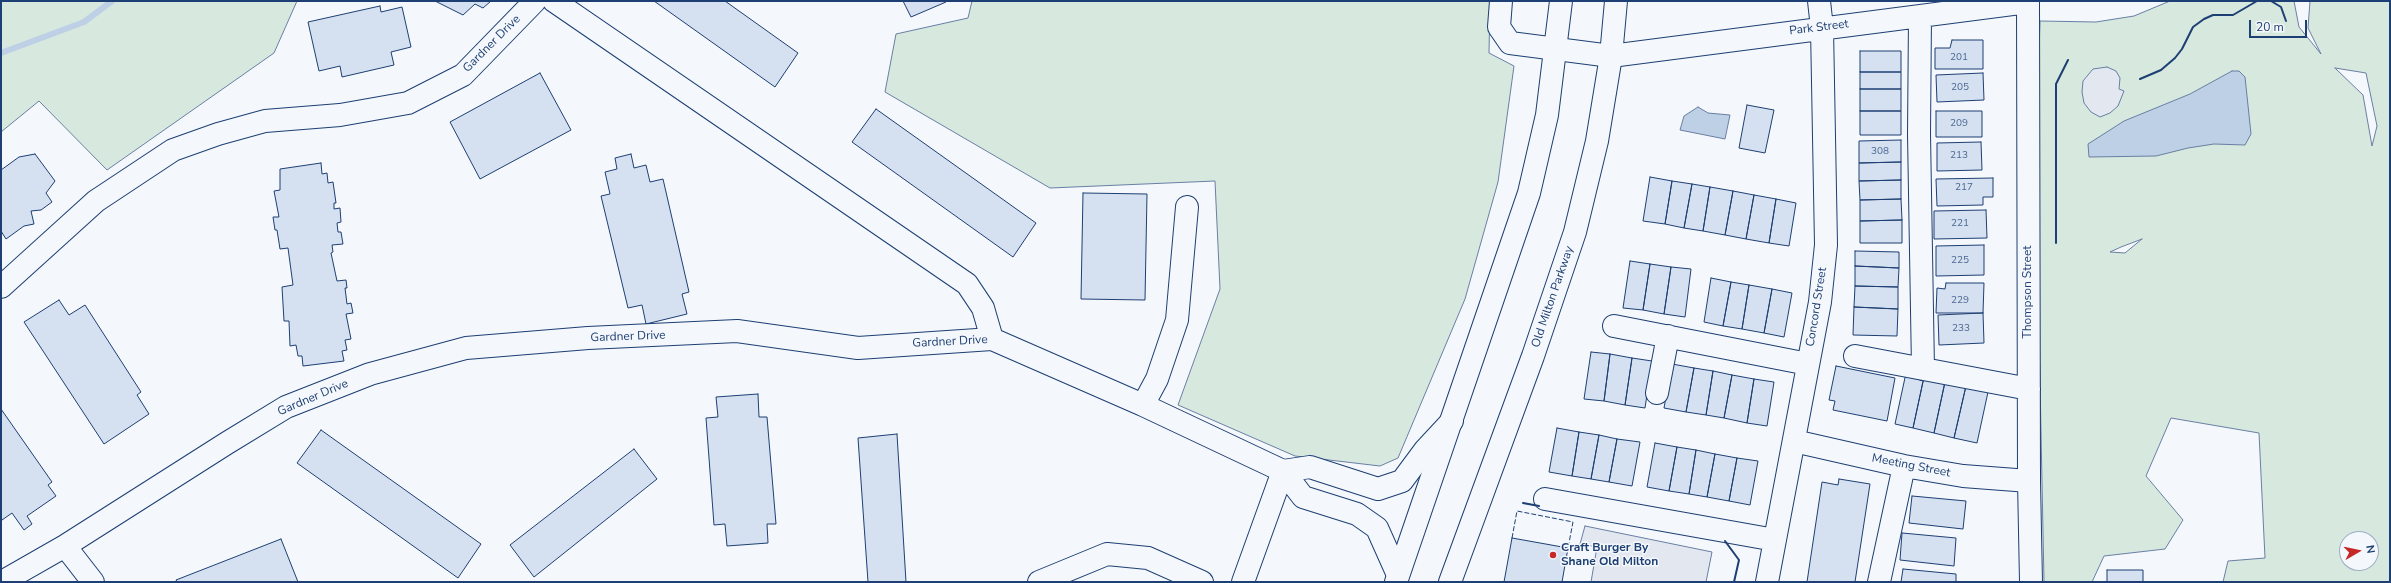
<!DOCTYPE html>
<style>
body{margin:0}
#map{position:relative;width:2391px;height:583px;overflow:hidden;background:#f4f7fb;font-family:"Nunito Sans",sans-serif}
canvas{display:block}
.frame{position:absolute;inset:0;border:2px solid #1d3f73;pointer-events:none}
.north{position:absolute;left:2339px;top:531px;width:40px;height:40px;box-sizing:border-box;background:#f4f7fb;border:1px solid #9eadc5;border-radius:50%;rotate:81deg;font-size:11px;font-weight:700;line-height:16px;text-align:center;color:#1d3f73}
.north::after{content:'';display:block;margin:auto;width:14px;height:18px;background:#c62828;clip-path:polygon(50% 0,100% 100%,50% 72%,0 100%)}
.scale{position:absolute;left:2249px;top:20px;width:58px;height:18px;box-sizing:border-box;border:2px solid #1d3f73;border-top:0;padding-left:5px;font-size:12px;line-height:14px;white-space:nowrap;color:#1d3f73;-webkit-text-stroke:3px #f4f7fb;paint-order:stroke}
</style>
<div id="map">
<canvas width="2391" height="583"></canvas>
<div class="frame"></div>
<div class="north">N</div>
<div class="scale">20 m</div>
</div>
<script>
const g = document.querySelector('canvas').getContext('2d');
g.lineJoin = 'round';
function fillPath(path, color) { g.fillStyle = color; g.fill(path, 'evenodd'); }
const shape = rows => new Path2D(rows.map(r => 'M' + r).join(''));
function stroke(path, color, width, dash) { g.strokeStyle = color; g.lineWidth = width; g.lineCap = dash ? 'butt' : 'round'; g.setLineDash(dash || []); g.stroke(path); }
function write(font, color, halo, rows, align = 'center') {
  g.font = font + ' "Nunito Sans",sans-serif'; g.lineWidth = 3; g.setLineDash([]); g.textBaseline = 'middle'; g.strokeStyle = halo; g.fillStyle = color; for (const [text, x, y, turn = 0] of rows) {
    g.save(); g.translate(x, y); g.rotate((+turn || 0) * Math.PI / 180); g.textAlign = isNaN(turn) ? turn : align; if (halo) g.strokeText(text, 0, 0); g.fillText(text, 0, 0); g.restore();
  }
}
const green = shape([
 [1,1,297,1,274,53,107,170,39,101,1,132,1,1],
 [972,1,1490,1,1489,53,1514,66,1498,182,1465,299,1398,458,1380,466,1295,456,1178,405,1220,289,1215,181,1050,188,885,92,896,34,968,18,972,1],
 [2170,1,2294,1,2299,27,2321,54,2308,28,2310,1,2390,1,2390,582,2223,582,2228,561,2265,558,2259,433,2171,418,2146,476,2183,520,2165,549,2104,556,2092,582,2044,582,2038,283,2032,283,2040,21,2096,22,2134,16,2170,1],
 [2335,68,2366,73,2377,126,2372,146,2363,95,2335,68],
 [2142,239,2125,253,2110,252,2121,247,2142,239],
 [2347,539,2371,539,2371,563,2347,563,2347,539]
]);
fillPath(green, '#d7e8df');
stroke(green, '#687fa3', 1);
const parking = shape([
 [2107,67,2116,71,2120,78,2119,89,2124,91,2118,106,2110,113,2100,117,2091,112,2084,103,2082,92,2083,81,2093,69,2107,67],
 [1585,526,1712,552,1706,582,1591,582,1597,547,1580,544,1585,526]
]);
fillPath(parking, '#e3e8f0');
stroke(parking, '#687fa3', 1);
const water = shape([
 [2232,71,2239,71,2245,77,2251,134,2245,145,2214,144,2188,148,2156,156,2089,157,2088,144,2124,121,2190,94,2232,71],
 [1698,107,1708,113,1730,115,1725,139,1680,130,1684,116,1698,107]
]);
fillPath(water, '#bed0e5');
stroke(water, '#687fa3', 1);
stroke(shape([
 [1,53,84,22,112,1]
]), '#bed0e5', 6);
const building = shape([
 [435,1,491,1,483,8,475,4,463,15,435,1],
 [654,1,725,1,798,53,775,87,654,1],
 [903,1,946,1,946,2,911,17,903,1],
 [380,6,381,12,402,7,411,47,391,52,394,65,342,77,340,66,319,71,308,22,380,6],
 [1952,40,1983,40,1983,69,1935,69,1935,48,1950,48,1952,40],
 [1860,51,1901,51,1901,72,1860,72,1860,51],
 [1860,72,1901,72,1901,89,1860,89,1860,72],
 [540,73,571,130,480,179,450,122,540,73],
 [1983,73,1984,100,1937,102,1936,75,1983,73],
 [1860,89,1901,89,1901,111,1860,111,1860,89],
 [1747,105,1774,110,1765,153,1739,148,1747,105],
 [876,109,1036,223,1013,257,852,142,876,109],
 [1860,111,1901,111,1901,135,1860,135,1860,111],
 [1936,111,1982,111,1982,137,1936,137,1936,111],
 [1901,140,1901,162,1859,163,1859,141,1901,140],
 [1981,142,1982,170,1937,171,1937,143,1981,142],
 [35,154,55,181,46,193,52,202,41,210,31,211,34,224,24,226,6,239,1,231,1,170,19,157,35,154],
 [631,154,634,168,646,165,650,182,663,179,689,292,682,294,687,314,646,324,642,305,628,308,601,196,610,194,605,172,617,169,615,158,631,154],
 [1901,162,1901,180,1859,181,1859,163,1901,162],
 [321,163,322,174,327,173,328,183,333,182,336,203,334,203,334,209,340,208,341,222,337,223,338,232,341,232,343,244,332,245,333,252,331,253,337,281,346,280,347,288,345,288,347,304,351,303,353,313,346,314,351,339,345,340,347,350,342,351,344,361,303,366,302,356,298,356,296,345,290,346,289,321,284,321,282,287,293,285,288,248,280,249,277,230,275,230,273,217,279,217,274,191,280,190,280,169,321,163],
 [1650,177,1672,181,1665,224,1643,221,1650,177],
 [1993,178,1993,197,1983,197,1983,205,1937,206,1936,179,1993,178],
 [1901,180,1901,199,1860,200,1859,181,1901,180],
 [1672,181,1692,184,1684,228,1665,224,1672,181],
 [1692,184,1710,187,1703,231,1684,228,1692,184],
 [1710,187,1733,191,1725,235,1703,231,1710,187],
 [1733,191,1754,195,1746,239,1725,235,1733,191],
 [1083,193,1147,194,1145,300,1081,299,1083,193],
 [1754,195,1776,199,1769,243,1746,239,1754,195],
 [1776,199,1796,203,1789,246,1769,243,1776,199],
 [1901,199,1902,220,1860,221,1860,200,1901,199],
 [1986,210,1987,238,1934,239,1934,211,1986,210],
 [1902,220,1902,243,1860,243,1860,221,1902,220],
 [1984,245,1984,275,1936,276,1936,246,1984,245],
 [1855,251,1899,252,1899,268,1855,266,1855,251],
 [1630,261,1650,264,1643,310,1623,308,1630,261],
 [1650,264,1671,267,1664,314,1643,310,1650,264],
 [1855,266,1899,268,1898,287,1855,286,1855,266],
 [1671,267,1691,269,1685,317,1664,314,1671,267],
 [1711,278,1731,282,1723,326,1704,322,1711,278],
 [1731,282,1749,285,1742,329,1723,326,1731,282],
 [1946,283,1984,283,1983,313,1936,313,1937,288,1945,289,1946,283],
 [1749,285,1772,289,1764,333,1742,329,1749,285],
 [1855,286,1898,287,1898,309,1854,307,1855,286],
 [1772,289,1792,293,1784,337,1764,333,1772,289],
 [59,300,69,315,85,305,141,392,137,395,149,414,104,444,24,322,59,300],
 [1854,307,1898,309,1897,336,1853,335,1854,307],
 [1983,313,1984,343,1939,345,1938,315,1983,313],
 [1591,352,1610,354,1604,401,1584,399,1591,352],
 [1610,354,1632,358,1625,405,1604,401,1610,354],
 [1632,358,1652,361,1645,408,1625,405,1632,358],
 [1672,364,1694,368,1686,412,1664,408,1672,364],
 [1836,366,1895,378,1887,421,1833,410,1835,401,1829,400,1836,366],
 [1694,368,1713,371,1706,415,1686,412,1694,368],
 [1713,371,1732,375,1724,418,1706,415,1713,371],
 [1906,373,1924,377,1913,428,1895,424,1906,373],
 [1732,375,1754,379,1747,423,1724,418,1732,375],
 [1924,377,1945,382,1934,433,1913,428,1924,377],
 [1754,379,1774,382,1767,426,1747,423,1754,379],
 [1945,382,1966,386,1954,438,1934,433,1945,382],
 [1966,386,1988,392,1977,443,1954,438,1966,386],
 [758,394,759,417,767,417,776,524,767,524,768,543,727,546,725,524,714,525,706,418,718,417,716,397,758,394],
 [1,409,52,482,48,485,56,496,27,516,32,524,24,530,12,513,2,520,1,518,1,409],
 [1557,428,1579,432,1572,476,1549,472,1557,428],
 [321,430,481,544,458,578,297,463,321,430],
 [1579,432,1599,435,1591,479,1572,476,1579,432],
 [897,434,906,582,868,582,858,438,897,434],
 [1599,435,1617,439,1609,482,1591,479,1599,435],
 [1617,439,1640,442,1632,486,1609,482,1617,439],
 [1655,443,1677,447,1669,491,1647,487,1655,443],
 [1677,447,1696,450,1689,494,1669,491,1677,447],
 [634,449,657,479,534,577,510,545,634,449],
 [1696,450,1715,454,1707,497,1689,494,1696,450],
 [1715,454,1737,458,1729,501,1707,497,1715,454],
 [1737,458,1758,461,1750,505,1729,501,1737,458],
 [1839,479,1870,484,1855,582,1807,582,1822,482,1838,485,1839,479],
 [1912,496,1966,501,1963,529,1909,523,1912,496],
 [1902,533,1956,538,1954,566,1900,560,1902,533],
 [1512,538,1568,548,1562,582,1504,582,1512,538],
 [281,539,298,582,177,582,176,580,281,539],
 [1903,569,1956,574,1956,582,1901,582,1903,569],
 [2107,570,2143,570,2143,582,2107,582,2107,570]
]);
fillPath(building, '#d5e0f0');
stroke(building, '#1d3f73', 1);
const minor = shape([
 [554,1,967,284,983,308,992,339],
 [1501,1,1499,27,1510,43,1611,56,2028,2],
 [2028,1,2029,481,2031,582],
 [1920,16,1919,134,1923,369],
 [1,287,96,201,173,150,218,134,265,121,340,115,408,103,463,75,535,1],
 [1614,326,1808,364],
 [1855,356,2029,389],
 [1657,393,1668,336],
 [1143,405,1157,379,1177,320,1187,207],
 [1794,441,1904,466,1963,476,2029,481],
 [1283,471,1310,467,1378,489,1402,481,1425,450,1452,421],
 [1545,499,1775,540],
 [65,546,93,582],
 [2,582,65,546,227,443,286,407,370,374,466,348,588,338,737,331,858,348,992,339,1143,405,1283,471,1303,497,1357,514,1377,528,1398,575],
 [1039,582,1107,554,1148,558,1202,582],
 [1243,582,1283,471],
 [1767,582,1820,302,1826,245,1822,28,1819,1],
 [1879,582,1904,466]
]);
const highway = shape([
 [1396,582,1529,193,1547,115,1561,1],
 [1450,582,1533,356,1575,232,1597,141,1611,56,1616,1]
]);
stroke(minor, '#1d3f73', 24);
stroke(highway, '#1d3f73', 24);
stroke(minor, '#f4f7fb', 22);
stroke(highway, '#f4f7fb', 22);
stroke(shape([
 [1512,538,1517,511,1573,522,1568,548]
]), '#1d3f73', 1, [5, 2]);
stroke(shape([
 [2271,1,2281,7,2286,21],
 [2140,79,2161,70,2175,58,2182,49,2193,27,2204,19,2213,15,2233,15,2257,1],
 [2056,243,2056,84,2068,60],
 [1523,503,1539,506],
 [1725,541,1739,560,1734,582]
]), '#1d3f73', 2);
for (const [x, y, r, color] of [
 [1553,555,4,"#c62828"]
]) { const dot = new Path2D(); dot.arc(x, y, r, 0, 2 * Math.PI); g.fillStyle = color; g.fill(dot); stroke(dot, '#f4f7fb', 1.5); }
write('10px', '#4b6792', null, [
 ["201",1959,58],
 ["205",1960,88],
 ["209",1959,124],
 ["308",1880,152],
 ["213",1959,156],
 ["217",1964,188],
 ["221",1960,224],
 ["225",1960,261],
 ["229",1960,301],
 ["233",1961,329]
]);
write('12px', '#1d3f73', '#f4f7fb', [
 ["Park Street",1819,28,-7],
 ["Gardner Drive",492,44,-45],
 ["Thompson Street",2028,292,-90],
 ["Old Milton Parkway",1553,297,-71],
 ["Concord Street",1817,307,-81],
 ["Gardner Drive",628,337,-2],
 ["Gardner Drive",950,342,-3],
 ["Gardner Drive",313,398,-23],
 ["Meeting Street",1911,466,11]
]);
write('bold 12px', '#1d3f73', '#f4f7fb', [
 ["Craft Burger By",1561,548],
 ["Shane Old Milton",1561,562]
], 'left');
</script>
